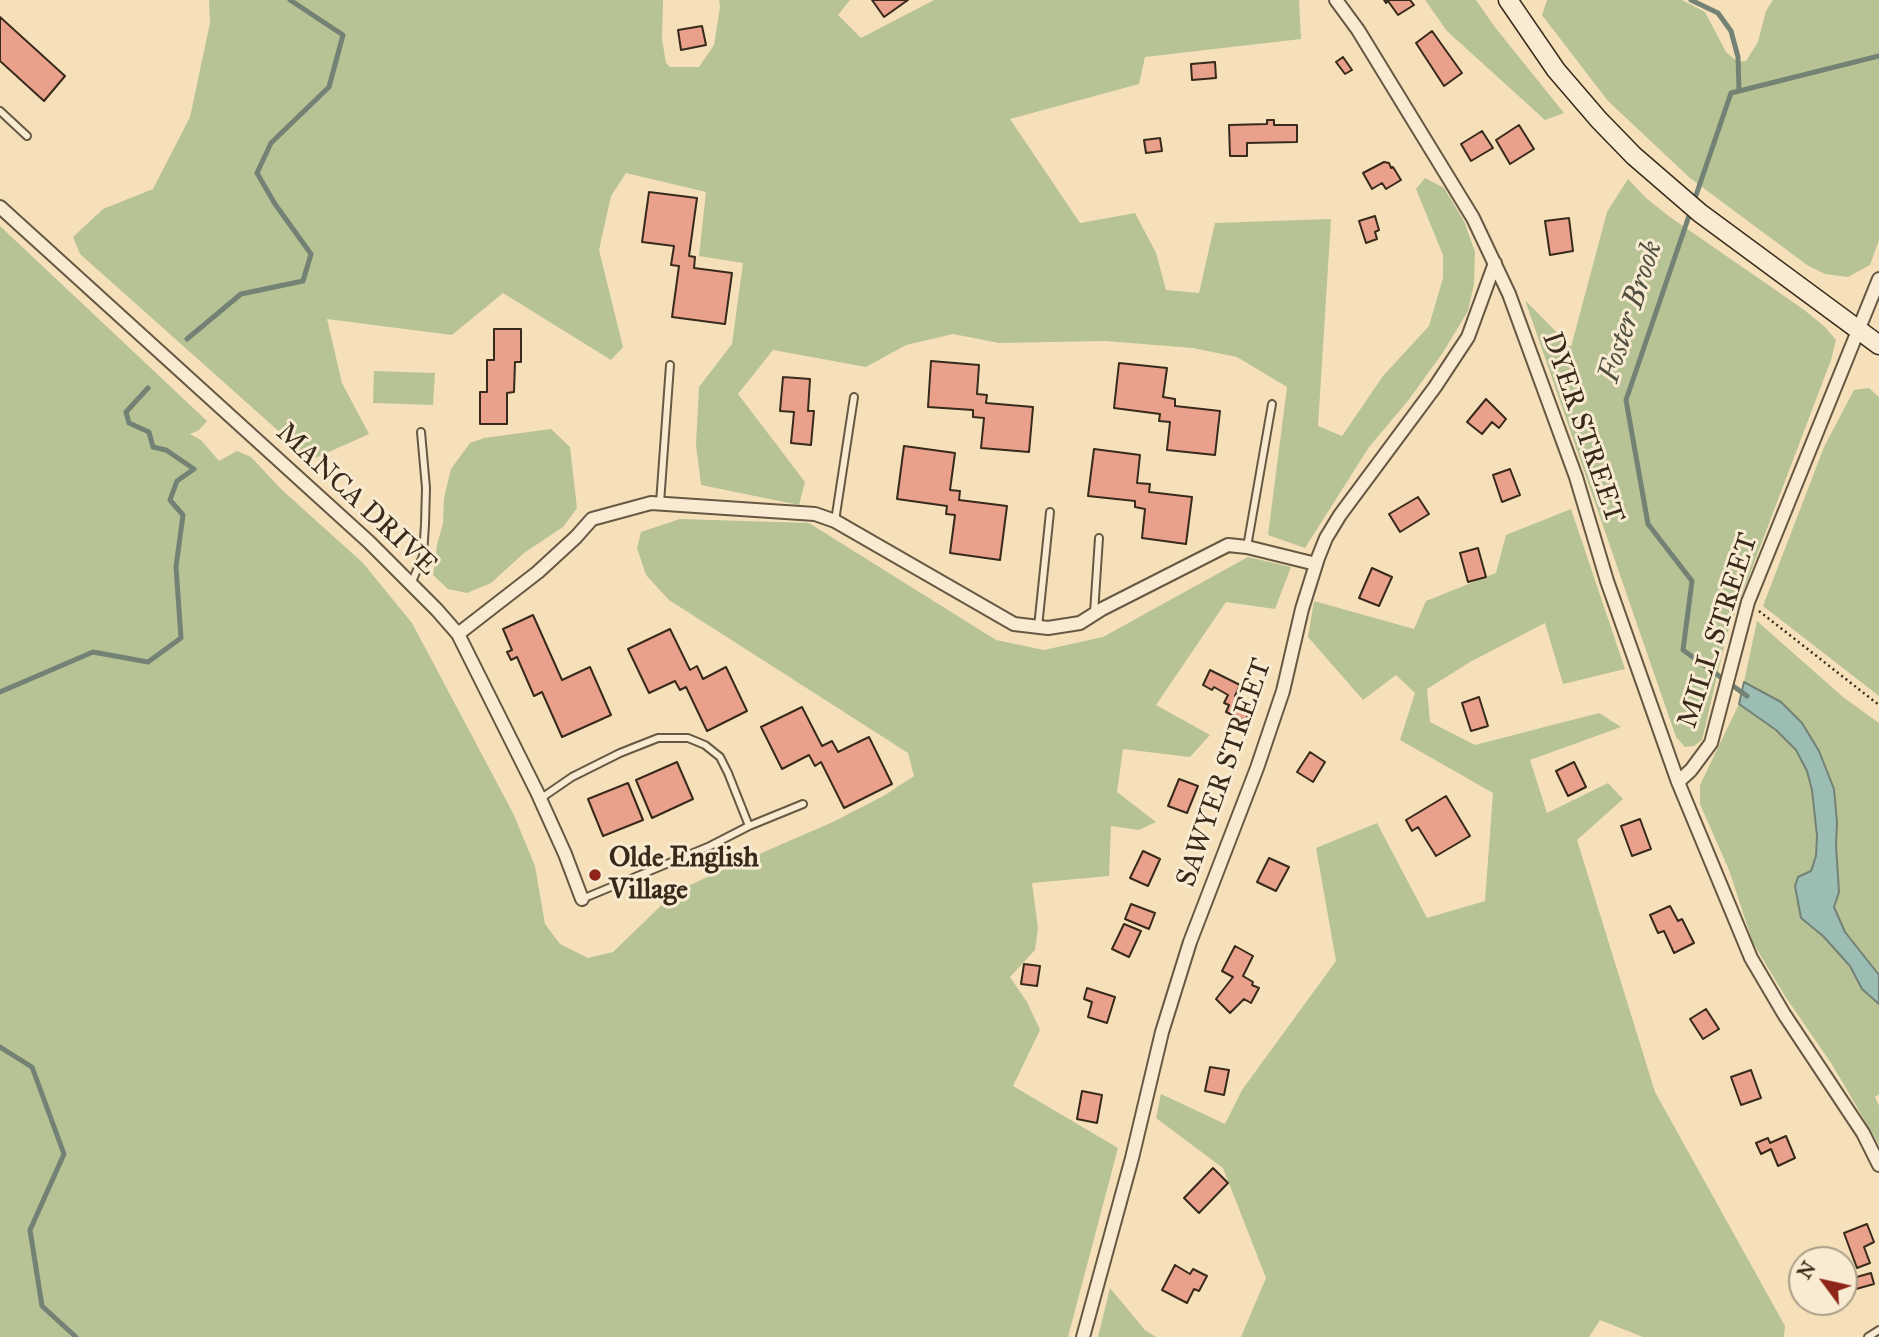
<!DOCTYPE html>
<style>
body{margin:0}
#map{position:relative;width:1879px;height:1337px;overflow:hidden;background:#f5e0ba;font-family:"IM FELL Great Primer",serif}
canvas{display:block}
.north{position:absolute;left:1788px;top:1246px;width:70px;height:70px;box-sizing:border-box;background:#f8ebd2;border:2px solid #ab9e88;border-radius:50%;rotate:303deg;font-size:19px;font-weight:700;line-height:28px;text-align:center;color:#372a1a}
.north::after{content:'';display:block;margin:auto;width:24px;height:32px;background:#8f2418;clip-path:polygon(50% 0,100% 100%,50% 72%,0 100%)}
</style>
<div id="map">
<canvas width="1879" height="1337"></canvas>
<div class="north">N</div>
</div>
<script>
const g = document.querySelector('canvas').getContext('2d');
g.lineJoin = 'round';
function fillPath(path, color) { g.fillStyle = color; g.fill(path, 'evenodd'); }
const shape = rows => new Path2D(rows.map(r => 'M' + r).join(''));
function stroke(path, color, width, dash) { g.strokeStyle = color; g.lineWidth = width; g.lineCap = dash ? 'butt' : 'round'; g.setLineDash(dash || []); g.stroke(path); }
function write(font, color, halo, rows, align = 'center') {
  g.font = font + ' "IM FELL Great Primer",serif'; g.lineWidth = 6; g.setLineDash([]); g.textBaseline = 'middle'; g.strokeStyle = halo; g.fillStyle = color; for (const [text, x, y, turn = 0] of rows) {
    g.save(); g.translate(x, y); g.rotate((+turn || 0) * Math.PI / 180); g.textAlign = isNaN(turn) ? turn : align; if (halo) g.strokeText(text, 0, 0); g.fillText(text, 0, 0); g.restore();
  }
}
fillPath(shape([
 [209,0,663,0,662,39,666,63,670,67,699,67,714,45,720,7,719,0,850,0,838,15,861,38,934,0,1299,0,1301,39,1145,57,1139,84,1010,119,1080,223,1135,213,1156,253,1166,290,1199,293,1215,223,1331,219,1318,426,1342,436,1383,376,1429,326,1443,278,1443,255,1416,189,1425,178,1444,188,1464,221,1475,252,1474,284,1468,311,1442,354,1407,402,1369,447,1305,548,1268,535,1287,387,1237,357,1193,348,1105,341,999,343,953,334,906,345,866,367,773,350,738,394,805,482,799,505,701,485,696,445,699,387,732,344,743,263,699,256,706,192,626,173,611,196,599,250,623,347,611,360,503,293,452,335,327,319,342,383,369,434,311,460,80,254,73,237,103,209,153,189,190,117,210,23],
 [1425,0,1476,0,1494,26,1564,113,1545,120,1447,31],
 [1547,0,1682,0,1705,12,1726,52,1738,62,1746,61,1758,42,1766,11,1773,0,1879,0,1879,240,1870,265,1848,277,1825,274,1807,265,1690,178,1608,101,1542,15],
 [1628,179,1646,198,1670,217,1803,309,1825,327,1836,340,1831,360,1727,634,1702,740,1694,746,1685,747,1676,737,1525,300,1571,347,1607,212],
 [0,226,207,421,199,430,190,434,201,440,219,461,237,451,251,457,281,489,363,563,412,623,513,813,535,866,545,924,560,944,588,958,613,952,674,893,713,874,833,822,885,795,914,776,908,753,669,600,646,575,637,548,641,532,680,519,809,523,996,640,1044,650,1103,637,1248,557,1291,567,1275,609,1226,602,1156,705,1210,735,1190,757,1123,749,1117,792,1156,822,1139,830,1111,826,1109,876,1032,883,1038,928,1035,950,1010,977,1027,1002,1040,1030,1013,1086,1118,1148,1068,1337,0,1337],
 [374,371,435,373,433,405,373,403],
 [1869,388,1879,397,1879,696,1763,606,1824,447,1854,390],
 [551,429,570,447,577,508,563,527,524,553,491,583,467,593,448,589,433,575,437,545,443,523,444,498,451,469,470,443,484,438],
 [1571,509,1625,669,1563,684,1545,623,1470,662,1427,689,1430,722,1475,745,1599,713,1621,727,1530,760,1547,813,1608,783,1623,799,1577,840,1655,1092,1785,1326,1784,1337,1643,1337,1600,1320,1589,1337,1241,1337,1266,1278,1223,1168,1156,1118,1161,1094,1225,1124,1242,1090,1336,961,1316,848,1377,823,1427,918,1485,901,1493,793,1400,740,1415,693,1396,675,1363,700,1308,637,1314,601,1414,629,1426,601,1496,573,1506,535],
 [1757,621,1843,697,1879,723,1879,1094,1875,1097,1879,1106,1879,1145,1833,1066,1785,996,1753,943,1729,870,1700,804,1700,785,1739,704,1776,730,1796,750,1807,771,1805,750,1744,682],
 [1110,1288,1145,1330,1156,1337,1098,1337]
]), '#b7c394');
const water = shape([
 [1744,682,1781,702,1802,723,1819,751,1834,789,1837,822,1836,845,1839,892,1834,907,1845,932,1879,975,1879,1004,1862,989,1850,966,1823,936,1801,918,1795,886,1798,877,1811,871,1816,856,1817,836,1812,790,1807,771,1796,750,1776,730,1739,704,1744,682]
]);
fillPath(water, '#9cbdb3');
stroke(water, '#748276', 2);
stroke(shape([
 [1691,0,1718,13,1731,31,1738,57,1739,91],
 [187,339,241,294,303,281,311,254,275,204,257,173,271,143,329,87,343,35,290,0],
 [0,692,93,652,148,662,181,638,176,567,183,515,170,500,177,481,194,469,166,450,153,447,149,432,129,423,126,412,148,388],
 [1747,696,1683,650,1692,581,1648,524,1626,400,1731,93,1879,56],
 [0,1047,32,1067,64,1154,30,1230,42,1306,76,1337]
]), '#748276', 5);
const building = shape([
 [872,0,908,0,884,17,872,0],
 [1384,0,1410,0,1414,5,1398,15,1388,1,1386,3,1384,0],
 [0,17,65,76,44,101,0,61,0,17],
 [702,26,706,45,681,50,678,30,702,26],
 [1432,31,1462,73,1444,86,1416,43,1432,31],
 [1343,57,1352,70,1345,74,1336,62,1343,57],
 [1215,62,1216,78,1192,80,1191,64,1215,62],
 [1267,120,1274,120,1274,125,1297,125,1297,142,1247,143,1247,156,1230,156,1229,125,1267,124,1267,120],
 [1519,125,1534,149,1510,164,1496,140,1519,125],
 [1482,131,1493,148,1471,161,1461,144,1482,131],
 [1160,138,1162,151,1146,153,1144,140,1160,138],
 [1384,162,1389,163,1391,168,1393,167,1401,180,1386,189,1382,183,1372,189,1363,173,1384,162],
 [649,192,697,198,689,256,695,257,694,268,732,273,725,324,672,317,679,266,671,265,674,246,642,242,649,192],
 [1375,216,1379,230,1375,232,1377,239,1366,243,1359,221,1375,216],
 [1569,218,1573,251,1550,255,1545,221,1569,218],
 [494,329,521,329,521,362,515,362,514,392,507,393,507,424,480,424,480,392,487,392,487,360,494,360,494,329],
 [931,361,979,365,977,394,987,395,986,403,1033,407,1029,452,981,448,984,418,973,417,973,410,928,407,931,361],
 [1119,363,1167,368,1163,397,1175,399,1175,406,1220,411,1215,455,1167,450,1170,422,1159,421,1160,414,1114,408,1119,363],
 [783,377,810,379,808,411,814,411,811,445,791,443,794,412,780,411,783,377],
 [1486,399,1506,419,1499,428,1492,422,1482,434,1467,422,1486,399],
 [904,446,955,453,950,490,960,491,959,500,1007,506,1000,560,950,553,955,515,946,514,947,506,897,499,904,446],
 [1094,449,1140,455,1137,483,1150,484,1149,492,1192,497,1186,544,1142,538,1145,509,1135,507,1135,501,1088,496,1094,449],
 [1510,469,1520,495,1502,502,1493,475,1510,469],
 [1418,497,1429,514,1400,532,1389,514,1418,497],
 [1478,548,1486,577,1468,582,1460,553,1478,548],
 [1372,568,1392,577,1379,606,1359,598,1372,568],
 [533,615,562,680,590,667,611,715,562,737,542,692,534,696,517,657,511,660,507,652,512,650,503,629,533,615],
 [670,629,690,670,697,666,703,679,726,667,747,711,707,731,686,687,680,690,675,681,649,693,628,649,670,629],
 [1210,670,1240,685,1235,696,1253,706,1245,721,1226,712,1229,705,1224,703,1228,695,1214,687,1212,690,1203,685,1210,670],
 [1479,697,1488,726,1471,731,1462,703,1479,697],
 [802,707,822,746,832,741,838,752,869,737,892,784,844,808,821,762,815,766,809,755,782,769,761,727,802,707],
 [1310,752,1325,762,1313,782,1297,772,1310,752],
 [677,762,693,799,652,818,636,780,677,762],
 [1574,762,1586,787,1568,796,1556,771,1574,762],
 [1179,779,1198,786,1187,813,1168,806,1179,779],
 [628,783,643,820,603,836,588,799,628,783],
 [1446,796,1470,836,1436,856,1418,827,1412,831,1406,820,1446,796],
 [1640,819,1651,849,1632,856,1621,826,1640,819],
 [1143,851,1160,859,1148,886,1130,878,1143,851],
 [1269,858,1289,867,1276,891,1257,882,1269,858],
 [1131,904,1155,913,1149,929,1125,919,1131,904],
 [1670,906,1678,921,1682,919,1694,943,1674,953,1664,931,1658,933,1650,915,1670,906],
 [1124,924,1141,931,1129,957,1112,949,1124,924],
 [1235,946,1253,956,1243,976,1253,982,1252,985,1259,988,1251,1003,1244,999,1230,1013,1216,999,1233,977,1222,971,1235,946],
 [1024,964,1040,966,1037,986,1021,984,1024,964],
 [1087,988,1115,997,1107,1023,1088,1017,1092,1002,1084,999,1087,988],
 [1706,1009,1719,1029,1703,1039,1690,1019,1706,1009],
 [1210,1067,1229,1070,1224,1095,1205,1091,1210,1067],
 [1751,1070,1761,1098,1741,1105,1731,1077,1751,1070],
 [1082,1091,1102,1095,1097,1123,1077,1119,1082,1091],
 [1786,1136,1795,1158,1778,1166,1771,1149,1761,1154,1756,1143,1768,1138,1770,1143,1786,1136],
 [1213,1168,1228,1183,1199,1213,1184,1198,1213,1168],
 [1867,1224,1874,1242,1864,1247,1870,1263,1857,1268,1844,1233,1867,1224],
 [1175,1265,1190,1274,1193,1269,1207,1276,1199,1291,1194,1289,1187,1303,1162,1290,1175,1265],
 [1871,1273,1874,1284,1856,1289,1853,1278,1871,1273]
]);
fillPath(building, '#e9a18c');
stroke(building, '#372a1a', 2);
const lane = shape([
 [0,111,27,136],
 [660,503,670,365],
 [835,521,854,397],
 [1247,547,1272,404],
 [411,584,423,556,425,524,426,488,421,432],
 [1094,613,1099,538],
 [1038,627,1050,512],
 [540,799,572,777,620,753,658,738,688,738,705,745,720,757,728,773,749,826,710,846,582,899],
 [749,826,803,804],
 [1868,1337,1879,1330]
]);
const street = shape([
 [1336,0,1358,30,1473,218,1509,294,1576,477,1607,581,1678,782,1751,958,1784,1014,1863,1133,1879,1165],
 [0,207,369,542,437,610,458,634,537,792,565,854,582,899],
 [458,634,538,572,576,537,592,519,651,503,815,514,835,521,1014,624,1048,628,1080,623,1102,609,1228,545,1247,547,1316,564],
 [1678,782,1691,770,1711,743,1748,602,1879,279],
 [1083,1337,1132,1158,1162,1032,1190,942,1257,768,1283,691,1302,609,1318,558,1326,538,1340,515,1435,387,1468,337,1495,263]
]);
const secondary = shape([
 [1508,0,1556,70,1599,120,1634,156,1700,213,1879,345]
]);
stroke(lane, '#665842', 10);
stroke(street, '#665842', 16);
stroke(secondary, '#372a1a', 21);
stroke(shape([
 [1759,611,1879,705]
]), '#372a1a', 2.5, [2, 3.5]);
stroke(lane, '#f8ebd2', 6);
stroke(street, '#f8ebd2', 12);
stroke(secondary, '#f8ebd2', 18);
for (const [x, y, r, color] of [
 [595,875,7,"#8f2418"]
]) { const dot = new Path2D(); dot.arc(x, y, r, 0, 2 * Math.PI); g.fillStyle = color; g.fill(dot); stroke(dot, '#f8ebd2', 2.5); }
write('28px', '#372a1a', '#f8ebd2', [
 ["DYER STREET",1582,428,71],
 ["MANCA DRIVE",356,500,43],
 ["MILL STREET",1719,631,-72],
 ["SAWYER STREET",1225,773,-71]
]);
write('bold 28px', '#372a1a', '#f8ebd2', [
 ["Olde English",609,859],
 ["Village",609,891]
], 'left');
write('italic 30px', '#504f40', '#f8ebd2', [
 ["Foster Brook",1632,312,-72]
]);
</script>
